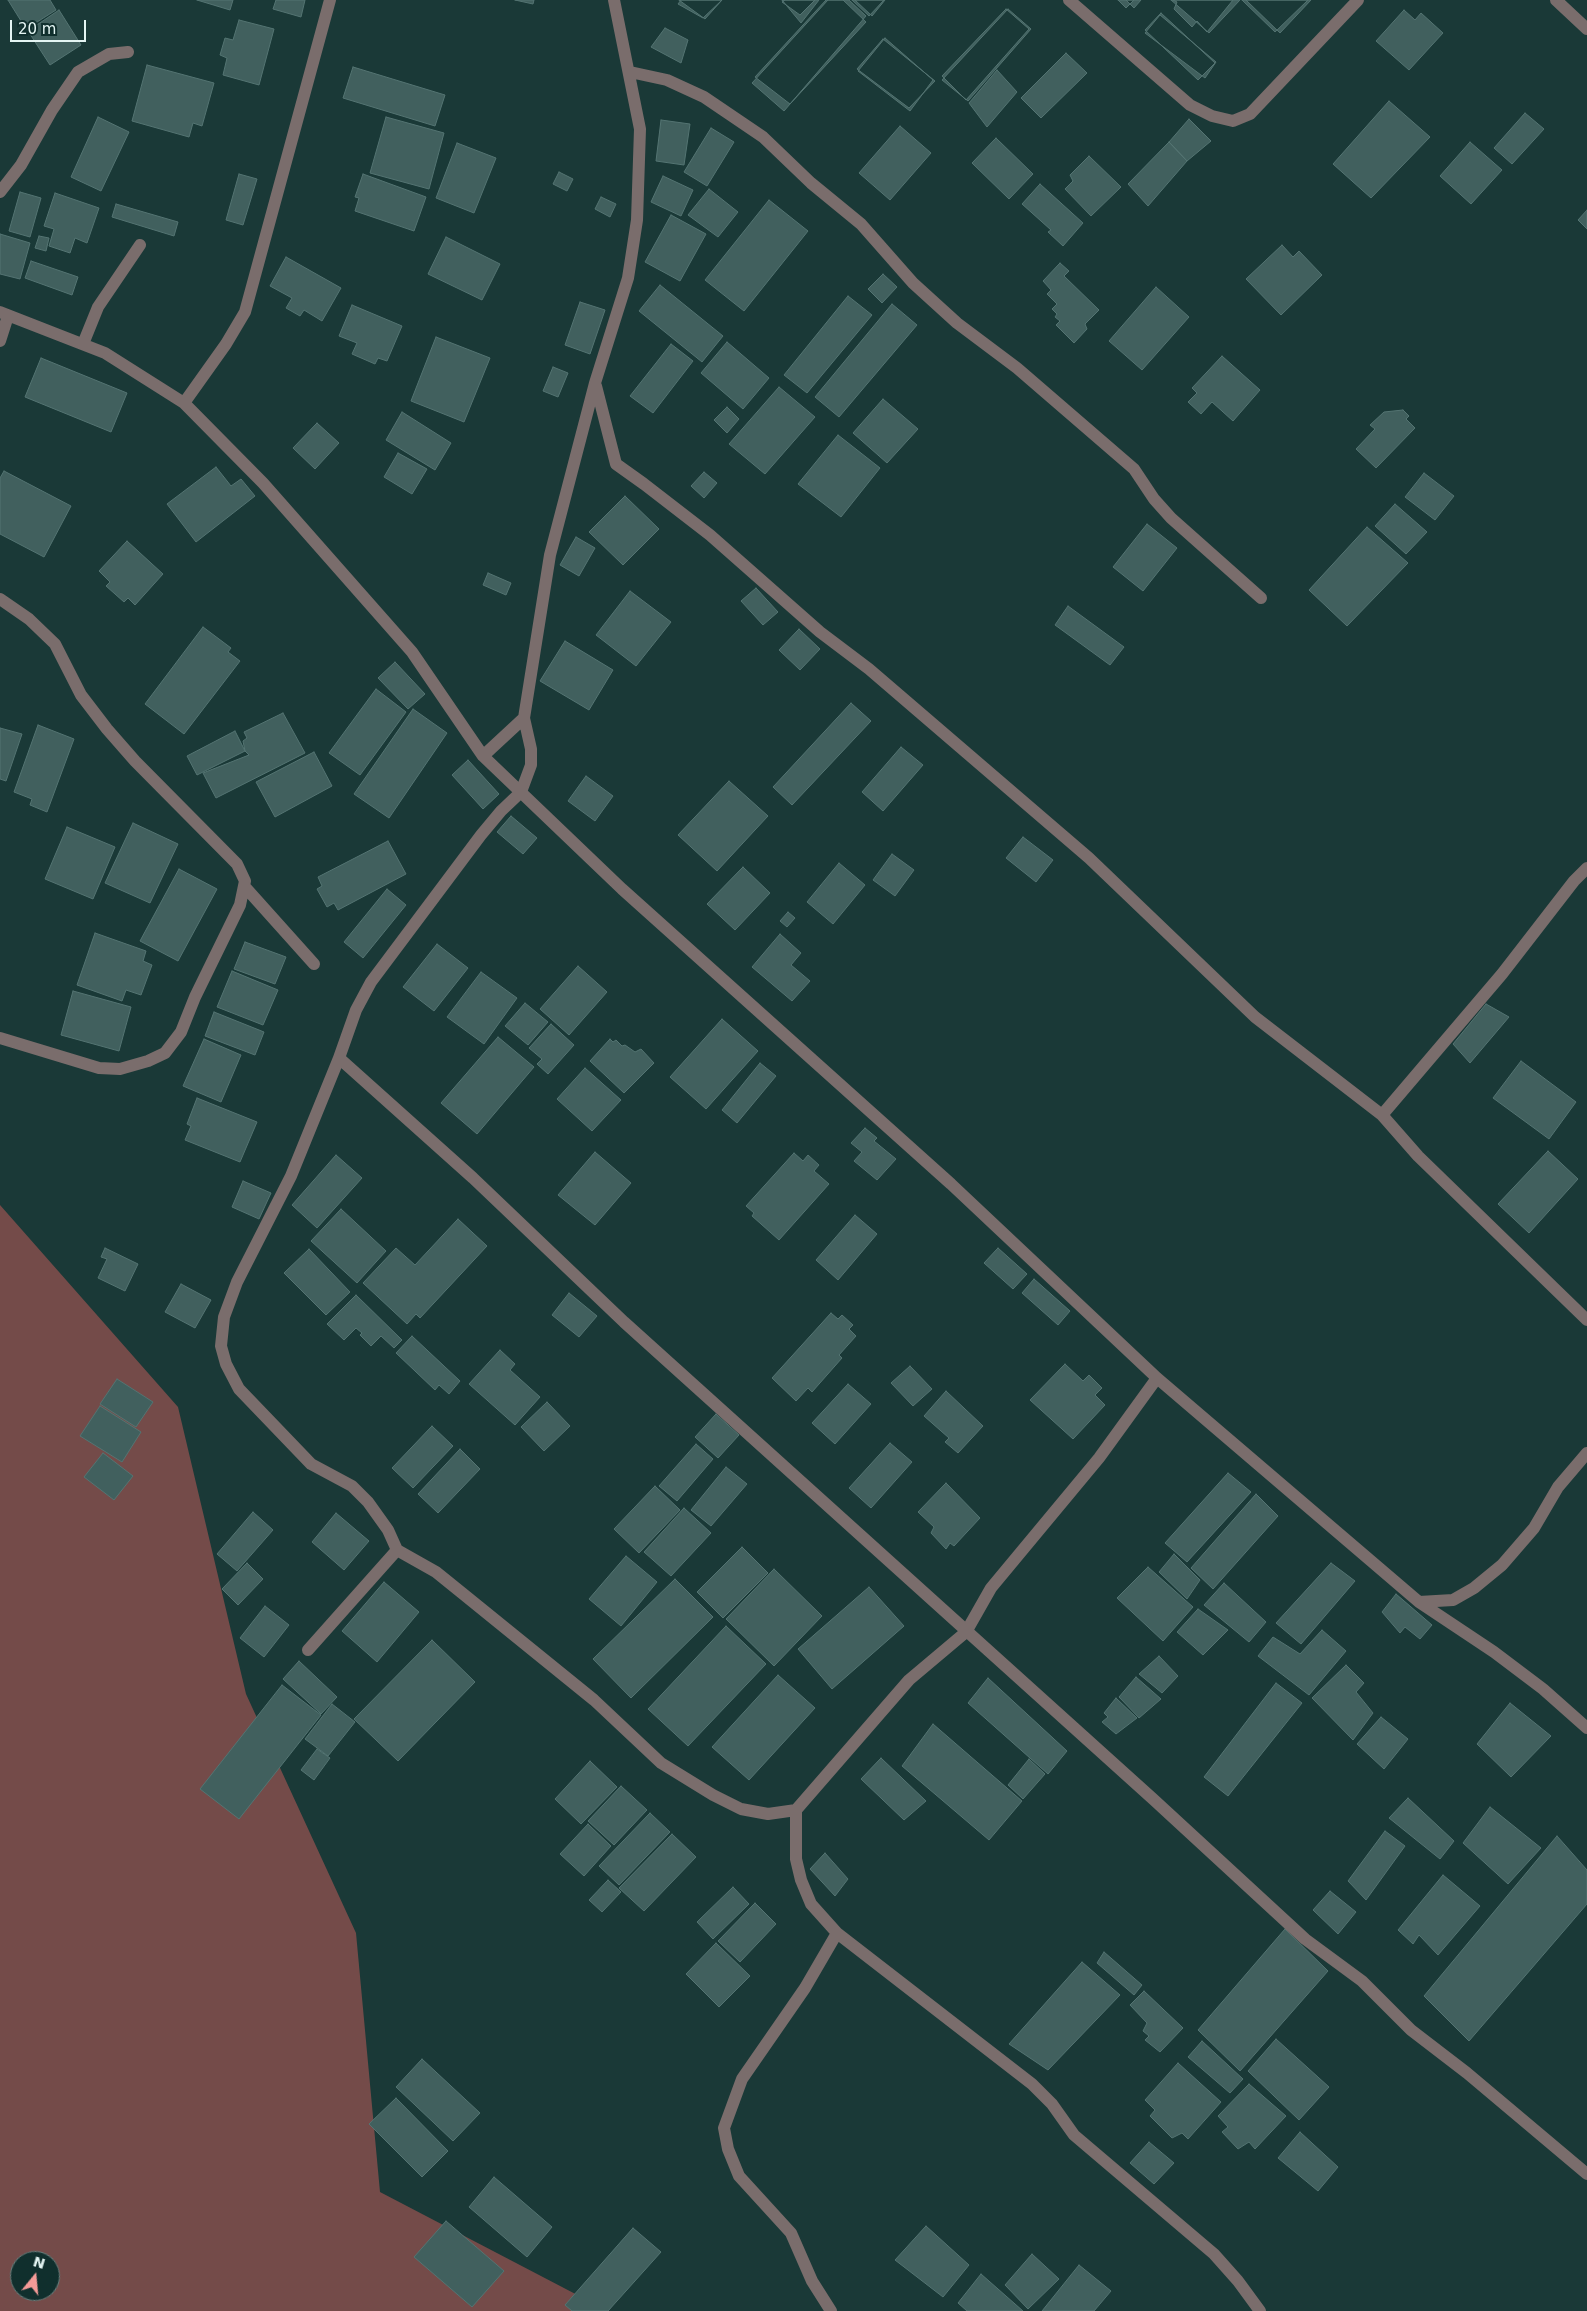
<!DOCTYPE html>
<style>
body{margin:0}
#map{position:relative;width:1587px;height:2311px;overflow:hidden;background:#1a3937;font-family:"DejaVu Sans",sans-serif}
canvas{display:block}
.north{position:absolute;left:10px;top:2251px;width:50px;height:50px;box-sizing:border-box;background:#102f2d;border:1px solid #657e7c;border-radius:50%;rotate:17deg;font-size:14px;font-weight:700;line-height:20px;text-align:center;color:#e4f5f3}
.north::after{content:'';display:block;margin:auto;width:18px;height:22px;background:#f59b98;clip-path:polygon(50% 0,100% 100%,50% 72%,0 100%)}
.scale{position:absolute;left:10px;top:20px;width:76px;height:22px;box-sizing:border-box;border:2px solid #e4f5f3;border-top:0;padding-left:6px;font-size:15px;line-height:18px;white-space:nowrap;color:#e4f5f3;-webkit-text-stroke:4px #102f2d;paint-order:stroke}
</style>
<div id="map">
<canvas width="1587" height="2311"></canvas>
<div class="north">N</div>
<div class="scale">20 m</div>
</div>
<script>
const g = document.querySelector('canvas').getContext('2d');
g.lineJoin = 'round';
function fillPath(path, color) { g.fillStyle = color; g.fill(path, 'evenodd'); }
const shape = rows => new Path2D(rows.map(r => 'M' + r).join(''));
function stroke(path, color, width, dash) { g.strokeStyle = color; g.lineWidth = width; g.lineCap = dash ? 'butt' : 'round'; g.setLineDash(dash || []); g.stroke(path); }
fillPath(shape([
 [0,1205,178,1407,246,1694,356,1933,380,2192,608,2311,0,2311],
 [20,2261,50,2261,50,2291,20,2291]
]), '#744b49');
const building = shape([
 [8,0,50,0,56,10,26,29,8,0],
 [197,0,233,0,230,10,197,0],
 [276,0,305,0,301,17,273,9,276,0],
 [515,0,534,0,533,4,515,0],
 [679,0,722,0,705,19,679,0],
 [681,0,722,0,703,18,678,4,681,0],
 [782,0,819,0,801,23,782,0],
 [785,0,815,0,800,15,782,2,785,0],
 [826,0,843,0,866,22,790,104,755,77,826,0],
 [828,0,849,0,866,16,784,111,752,83,828,0],
 [852,0,884,0,869,16,852,0],
 [855,0,885,0,872,16,855,0],
 [1118,0,1134,0,1126,8,1118,0],
 [1126,0,1141,0,1134,8,1126,0],
 [1171,0,1240,0,1209,33,1171,0],
 [1173,0,1233,0,1207,32,1197,21,1192,27,1174,9,1177,2,1173,0],
 [1242,0,1308,0,1275,32,1242,0],
 [1246,0,1311,0,1280,33,1246,0],
 [1006,9,1029,29,966,100,942,76,1006,9],
 [1008,9,1031,29,968,101,942,80,1008,9],
 [59,10,81,45,50,65,28,31,59,10],
 [1404,10,1415,20,1421,13,1443,33,1409,70,1376,41,1404,10],
 [1161,13,1215,63,1198,80,1145,30,1161,13],
 [1160,15,1216,62,1205,78,1145,33,1160,15],
 [239,20,274,29,259,85,223,75,227,58,220,55,225,38,233,40,239,20],
 [665,28,688,40,681,63,651,47,665,28],
 [885,38,933,80,910,111,858,71,885,38],
 [883,39,935,81,909,108,857,69,883,39],
 [1066,53,1087,73,1041,118,1021,98,1066,53],
 [147,65,214,83,202,126,193,123,189,137,132,121,147,65],
 [353,67,445,95,435,126,343,98,353,67],
 [997,70,1017,92,987,127,969,103,997,70],
 [1389,101,1430,137,1371,198,1333,164,1389,101],
 [1525,113,1544,129,1512,164,1494,148,1525,113],
 [98,117,129,132,101,191,71,177,98,117],
 [386,117,444,133,429,189,370,173,386,117],
 [1189,119,1211,141,1187,161,1169,142,1189,119],
 [661,120,690,124,684,165,656,161,661,120],
 [900,126,931,153,890,200,859,173,900,126],
 [711,128,734,142,707,186,684,172,711,128],
 [996,138,1033,174,1009,199,972,163,996,138],
 [1169,142,1187,161,1148,206,1128,184,1169,142],
 [1470,142,1502,170,1471,204,1440,176,1470,142],
 [457,143,496,158,474,213,436,198,457,143],
 [1089,156,1121,187,1091,216,1065,189,1073,181,1070,175,1089,156],
 [559,172,573,179,567,191,553,184,559,172],
 [239,174,257,179,243,225,226,220,239,174],
 [363,174,426,197,414,231,355,211,359,198,355,197,363,174],
 [663,176,693,190,681,216,651,202,663,176],
 [1040,184,1083,223,1063,246,1048,232,1051,230,1022,204,1040,184],
 [709,189,738,212,718,237,688,215,709,189],
 [20,192,41,198,30,237,9,231,20,192],
 [55,193,99,208,87,243,75,238,70,253,49,246,54,229,44,226,55,193],
 [601,197,616,204,610,217,595,209,601,197],
 [769,200,808,231,744,311,705,280,769,200],
 [116,204,178,222,174,236,112,217,116,204],
 [1587,210,1587,229,1578,220,1587,210],
 [671,215,706,234,680,281,645,262,671,215],
 [0,234,30,243,20,279,0,274,0,234],
 [39,236,49,238,46,251,35,248,39,236],
 [446,237,500,264,482,300,428,274,446,237],
 [1282,245,1293,257,1299,251,1322,275,1281,315,1246,279,1282,245],
 [286,257,341,288,322,321,304,310,300,316,286,308,292,298,270,286,286,257],
 [31,261,78,277,72,295,25,278,31,261],
 [1060,263,1069,271,1064,276,1099,310,1085,324,1087,329,1074,343,1056,325,1060,321,1055,317,1057,314,1052,309,1057,304,1047,294,1051,290,1043,281,1060,263],
 [883,274,897,287,882,303,868,289,883,274],
 [660,285,723,336,702,362,639,311,660,285],
 [1156,287,1189,317,1142,370,1109,341,1156,287],
 [848,296,872,315,807,393,784,375,848,296],
 [580,302,605,310,590,354,565,345,580,302],
 [892,304,917,325,839,417,815,397,892,304],
 [352,305,402,326,387,361,378,358,375,364,352,354,357,343,339,336,352,305],
 [436,337,490,358,464,422,411,401,436,337],
 [727,342,769,378,743,409,701,373,727,342],
 [671,344,693,361,653,413,630,396,671,344],
 [1222,356,1260,390,1233,421,1212,402,1201,414,1188,402,1197,393,1192,388,1222,356],
 [41,358,127,393,111,432,25,397,41,358],
 [553,367,568,373,558,397,543,391,553,367],
 [779,387,815,417,765,474,729,444,779,387],
 [883,399,918,429,887,463,853,433,883,399],
 [727,407,739,419,727,433,714,420,727,407],
 [1403,410,1409,416,1406,419,1415,428,1376,468,1356,449,1375,429,1370,425,1384,412,1403,410],
 [402,412,451,443,435,470,386,440,402,412],
 [317,423,339,443,315,469,293,448,317,423],
 [838,435,880,468,841,517,798,484,838,435],
 [398,453,427,469,412,494,384,477,398,453],
 [216,467,231,486,241,479,255,496,196,542,167,504,216,467],
 [4,471,71,506,44,557,0,534,0,478,4,471],
 [704,472,717,483,704,498,691,486,704,472],
 [1424,473,1454,496,1435,520,1405,497,1424,473],
 [625,496,659,529,623,565,589,532,625,496],
 [1395,504,1427,532,1406,554,1375,526,1395,504],
 [1147,524,1177,548,1143,591,1113,567,1147,524],
 [1367,527,1408,563,1347,626,1309,590,1367,527],
 [576,537,595,548,579,576,560,565,576,537],
 [127,541,163,574,135,605,128,598,124,602,106,586,110,582,99,571,127,541],
 [488,573,511,583,506,595,483,585,488,573],
 [756,588,778,612,763,625,741,601,756,588],
 [630,591,671,622,636,666,596,635,630,591],
 [1068,606,1124,647,1110,665,1055,625,1068,606],
 [203,627,231,648,228,652,240,661,184,734,145,704,203,627],
 [799,629,820,649,800,670,779,650,799,629],
 [565,641,613,670,589,710,540,681,565,641],
 [395,662,425,694,408,709,378,678,395,662],
 [376,689,406,712,360,775,329,753,376,689],
 [851,703,871,721,792,805,773,787,851,703],
 [413,709,447,733,389,818,354,794,413,709],
 [283,713,305,753,216,798,203,773,249,755,245,751,243,741,247,738,244,732,283,713],
 [38,725,74,739,47,812,30,805,32,799,14,792,38,725],
 [0,728,22,734,6,781,0,779,0,728],
 [235,731,245,751,197,775,187,756,235,731],
 [901,747,923,765,883,811,862,792,901,747],
 [314,752,332,786,275,817,256,782,314,752],
 [468,760,499,794,483,809,452,775,468,760],
 [586,776,613,796,595,821,568,801,586,776],
 [729,781,768,816,717,871,678,835,729,781],
 [511,816,537,838,523,854,497,832,511,816],
 [133,823,178,844,150,903,105,883,133,823],
 [67,827,115,847,93,899,45,879,67,827],
 [1023,837,1053,860,1036,882,1006,858,1023,837],
 [388,841,406,874,338,910,334,903,327,907,317,889,322,886,318,877,388,841],
 [892,854,914,870,895,896,873,880,892,854],
 [839,863,865,885,833,924,807,902,839,863],
 [743,867,770,893,735,930,707,904,743,867],
 [179,869,217,889,178,961,140,941,179,869],
 [387,889,406,905,363,958,344,942,387,889],
 [788,912,795,918,787,927,780,921,788,912],
 [95,933,146,951,143,961,152,965,141,995,126,990,122,1001,77,985,95,933],
 [780,934,801,953,791,965,810,981,792,1001,752,967,780,934],
 [245,942,286,957,275,984,234,969,245,942],
 [437,944,468,968,434,1011,403,987,437,944],
 [578,966,607,992,569,1035,540,1009,578,966],
 [232,971,278,990,263,1025,217,1007,232,971],
 [481,972,517,998,484,1044,447,1017,481,972],
 [73,991,131,1007,119,1051,61,1035,73,991],
 [525,1003,548,1022,528,1045,505,1026,525,1003],
 [1486,1004,1509,1017,1470,1063,1453,1044,1486,1004],
 [214,1012,264,1032,255,1055,205,1036,214,1012],
 [722,1019,758,1051,706,1109,670,1077,722,1019],
 [551,1024,574,1045,548,1074,537,1064,542,1059,529,1048,551,1024],
 [498,1037,534,1067,477,1134,441,1103,498,1037],
 [204,1039,241,1055,221,1102,183,1086,204,1039],
 [610,1039,613,1042,616,1040,622,1046,625,1045,635,1052,641,1049,654,1063,624,1093,590,1061,610,1039],
 [1521,1061,1576,1102,1549,1139,1493,1098,1521,1061],
 [760,1063,776,1076,737,1123,722,1110,760,1063],
 [585,1068,621,1100,592,1131,557,1099,585,1068],
 [197,1098,257,1122,240,1162,185,1140,191,1126,187,1124,197,1098],
 [865,1128,877,1138,874,1141,896,1159,877,1180,854,1161,862,1152,851,1143,865,1128],
 [1548,1151,1578,1179,1529,1233,1498,1204,1548,1151],
 [595,1152,631,1183,595,1225,558,1195,595,1152],
 [794,1153,803,1161,808,1155,819,1165,814,1171,829,1184,779,1240,752,1216,754,1213,746,1206,794,1153],
 [336,1155,362,1178,317,1228,292,1205,336,1155],
 [243,1181,271,1193,259,1219,232,1207,243,1181],
 [341,1209,386,1251,357,1283,311,1241,341,1209],
 [855,1215,877,1234,838,1280,816,1260,855,1215],
 [458,1219,487,1246,420,1318,416,1314,407,1324,363,1283,396,1248,415,1265,458,1219],
 [105,1248,138,1264,125,1291,98,1278,107,1259,101,1257,105,1248],
 [998,1248,1027,1274,1013,1289,984,1263,998,1248],
 [309,1249,350,1292,326,1315,284,1273,309,1249],
 [1034,1279,1070,1311,1058,1325,1022,1293,1034,1279],
 [181,1284,211,1300,195,1328,165,1312,181,1284],
 [569,1293,597,1316,579,1337,552,1315,569,1293],
 [356,1295,402,1340,394,1348,381,1336,371,1346,360,1335,362,1333,356,1328,344,1340,327,1324,356,1295],
 [831,1313,838,1319,842,1315,853,1325,849,1329,856,1336,839,1355,842,1358,812,1392,808,1388,796,1401,772,1378,831,1313],
 [412,1336,460,1381,449,1394,439,1385,435,1390,396,1353,412,1336],
 [500,1350,515,1364,510,1370,540,1397,515,1425,469,1384,500,1350],
 [1065,1364,1083,1381,1089,1375,1102,1388,1095,1395,1105,1405,1073,1439,1030,1400,1065,1364],
 [910,1366,932,1389,913,1406,891,1383,910,1366],
 [117,1379,153,1402,136,1427,100,1404,117,1379],
 [848,1384,871,1404,835,1444,812,1423,848,1384],
 [946,1391,983,1426,958,1453,945,1442,949,1438,924,1416,946,1391],
 [547,1402,570,1426,544,1451,521,1427,547,1402],
 [100,1406,141,1432,122,1462,80,1436,100,1406],
 [716,1414,739,1435,718,1458,695,1437,716,1414],
 [432,1426,453,1446,413,1488,392,1468,432,1426],
 [890,1443,912,1462,871,1508,849,1488,890,1443],
 [696,1444,713,1459,677,1501,659,1486,696,1444],
 [460,1449,480,1469,438,1513,418,1494,460,1449],
 [103,1453,133,1476,114,1500,84,1477,103,1453],
 [726,1467,747,1484,711,1526,691,1510,726,1467],
 [1228,1473,1251,1492,1187,1562,1165,1543,1228,1473],
 [946,1483,980,1518,954,1546,950,1543,946,1549,931,1533,934,1527,918,1512,946,1483],
 [655,1486,680,1510,639,1553,614,1529,655,1486],
 [1256,1494,1278,1516,1213,1589,1191,1568,1256,1494],
 [684,1508,711,1533,671,1576,644,1552,684,1508],
 [253,1512,273,1530,237,1571,217,1554,253,1512],
 [336,1513,369,1541,344,1570,312,1542,336,1513],
 [742,1547,768,1573,723,1618,697,1592,742,1547],
 [1174,1554,1200,1580,1187,1599,1159,1572,1174,1554],
 [626,1556,657,1582,621,1626,589,1599,626,1556],
 [247,1563,263,1579,238,1605,222,1589,247,1563],
 [1331,1563,1355,1581,1301,1644,1276,1623,1331,1563],
 [1148,1567,1193,1607,1163,1641,1117,1598,1148,1567],
 [774,1569,822,1616,774,1666,726,1619,774,1569],
 [675,1579,713,1617,631,1698,593,1659,675,1579],
 [384,1582,419,1612,377,1662,342,1631,384,1582],
 [1224,1583,1266,1622,1249,1642,1204,1605,1224,1583],
 [869,1587,904,1626,832,1689,798,1649,869,1587],
 [1396,1594,1432,1625,1420,1639,1405,1627,1400,1633,1382,1612,1396,1594],
 [265,1606,289,1625,264,1657,240,1638,265,1606],
 [1198,1609,1228,1630,1203,1655,1177,1632,1198,1609],
 [726,1626,766,1664,688,1746,648,1709,726,1626],
 [1322,1630,1346,1651,1309,1695,1258,1656,1273,1637,1300,1654,1322,1630],
 [432,1640,475,1682,398,1761,354,1719,432,1640],
 [1159,1656,1178,1676,1162,1693,1139,1674,1159,1656],
 [299,1661,337,1697,321,1714,283,1679,299,1661],
 [1346,1665,1364,1683,1356,1692,1373,1713,1353,1740,1312,1698,1346,1665],
 [778,1675,815,1708,749,1780,712,1747,778,1675],
 [1136,1677,1161,1699,1139,1718,1119,1697,1136,1677],
 [988,1678,1067,1751,1048,1774,968,1703,988,1678],
 [1276,1683,1302,1703,1228,1796,1204,1777,1276,1683],
 [282,1685,321,1715,239,1819,200,1789,282,1685],
 [1116,1698,1137,1718,1116,1734,1102,1722,1108,1717,1104,1713,1116,1698],
 [1510,1703,1551,1736,1511,1777,1477,1744,1510,1703],
 [332,1704,355,1722,328,1756,305,1739,332,1704],
 [1381,1717,1408,1739,1384,1769,1357,1744,1381,1717],
 [933,1724,1022,1801,989,1840,902,1766,933,1724],
 [317,1749,330,1758,314,1780,301,1770,317,1749],
 [881,1758,926,1801,904,1820,861,1779,881,1758],
 [1029,1759,1045,1774,1023,1799,1008,1785,1029,1759],
 [590,1761,617,1787,581,1824,555,1799,590,1761],
 [621,1786,647,1810,614,1845,588,1821,621,1786],
 [1408,1798,1454,1841,1440,1859,1389,1818,1408,1798],
 [1490,1807,1541,1848,1508,1884,1463,1843,1490,1807],
 [650,1813,670,1832,619,1885,599,1866,650,1813],
 [588,1824,611,1846,584,1876,560,1854,588,1824],
 [1385,1831,1405,1846,1366,1900,1348,1881,1385,1831],
 [672,1834,696,1857,644,1911,619,1888,672,1834],
 [1557,1836,1587,1870,1587,1904,1469,2041,1424,1996,1557,1836],
 [825,1853,848,1879,835,1896,810,1869,825,1853],
 [1443,1875,1480,1906,1438,1955,1419,1935,1413,1944,1398,1930,1443,1875],
 [608,1880,621,1892,602,1912,589,1900,608,1880],
 [733,1887,749,1904,713,1939,697,1922,733,1887],
 [1330,1891,1356,1912,1338,1934,1313,1910,1330,1891],
 [755,1903,776,1924,740,1962,718,1941,755,1903],
 [1285,1929,1328,1971,1240,2071,1198,2030,1285,1929],
 [716,1943,750,1976,719,2007,686,1974,716,1943],
 [1104,1952,1142,1985,1134,1995,1097,1963,1104,1952],
 [1082,1962,1120,1995,1048,2070,1009,2044,1082,1962],
 [1144,1991,1183,2028,1160,2052,1145,2040,1149,2036,1143,2031,1147,2023,1130,2005,1144,1991],
 [1276,2039,1329,2087,1299,2120,1248,2071,1276,2039],
 [1202,2041,1243,2079,1230,2093,1188,2057,1202,2041],
 [422,2059,480,2113,453,2141,396,2087,422,2059],
 [1178,2063,1221,2102,1188,2139,1182,2133,1172,2138,1150,2116,1155,2110,1145,2100,1178,2063],
 [1249,2084,1286,2116,1255,2149,1249,2142,1238,2149,1222,2132,1228,2127,1218,2116,1249,2084],
 [396,2098,448,2151,422,2177,369,2124,396,2098],
 [1300,2132,1338,2167,1318,2191,1278,2158,1300,2132],
 [1149,2142,1174,2163,1154,2184,1130,2163,1149,2142],
 [494,2177,552,2227,527,2257,469,2207,494,2177],
 [446,2221,504,2271,472,2307,414,2257,446,2221],
 [926,2226,969,2265,943,2297,895,2260,926,2226],
 [633,2228,661,2252,608,2311,572,2311,565,2305,633,2228],
 [1032,2254,1059,2279,1028,2309,1005,2285,1032,2254],
 [1079,2265,1111,2291,1094,2311,1042,2311,1079,2265],
 [981,2274,1023,2311,967,2311,958,2303,981,2274]
]);
fillPath(building, '#41605e');
stroke(building, '#547472', 1);
stroke(shape([
 [614,0,640,129,637,220,628,278,595,383,550,555,524,718,531,749,531,765,521,792,501,811,481,835,371,982,356,1010,339,1058,291,1176,237,1282,224,1317,221,1346,226,1364,239,1389,311,1464,352,1486,368,1502,388,1530,397,1550,436,1572,462,1593,594,1700,661,1763,713,1795,741,1809,768,1814,796,1810,909,1680,966,1632,991,1588,1099,1458,1157,1378],
 [1069,0,1190,105,1212,116,1233,121,1250,114,1358,0],
 [1556,0,1587,29],
 [630,72,667,80,704,97,763,137,811,183,861,224,913,283,957,323,1017,368,1134,469,1154,499,1171,518,1261,598],
 [0,192,21,165,52,110,78,72,109,54,128,52],
 [0,312,105,353,184,403,263,483,412,652,483,756,622,889,951,1184,1157,1378,1419,1602,1494,1652,1543,1689,1587,1728],
 [0,341,8,316],
 [83,344,98,307,140,245],
 [596,386,616,464,644,484,710,535,820,632,869,669,1089,858,1255,1017,1382,1115,1418,1156,1587,1320],
 [184,403,226,344,245,312,330,0],
 [0,599,29,619,55,644,81,695,107,729,135,761,237,864,245,881,240,905,195,997,181,1032,165,1053,148,1061,120,1069,99,1068,0,1038],
 [483,756,524,718],
 [245,887,314,964],
 [339,1058,473,1178,624,1322,1153,1799,1305,1939,1362,1981,1411,2030,1467,2073,1587,2174],
 [1382,1115,1502,974,1574,881,1587,868],
 [1419,1602,1453,1600,1474,1588,1502,1565,1534,1528,1558,1487,1587,1453],
 [308,1650,397,1550],
 [796,1810,796,1859,801,1880,811,1904,837,1933,1032,2084,1052,2104,1074,2135,1214,2254,1238,2281,1260,2311],
 [831,2311,812,2281,791,2233,739,2176,728,2149,724,2128,742,2079,805,1988,837,1933]
]), '#7a6d6c', 12);
</script>
